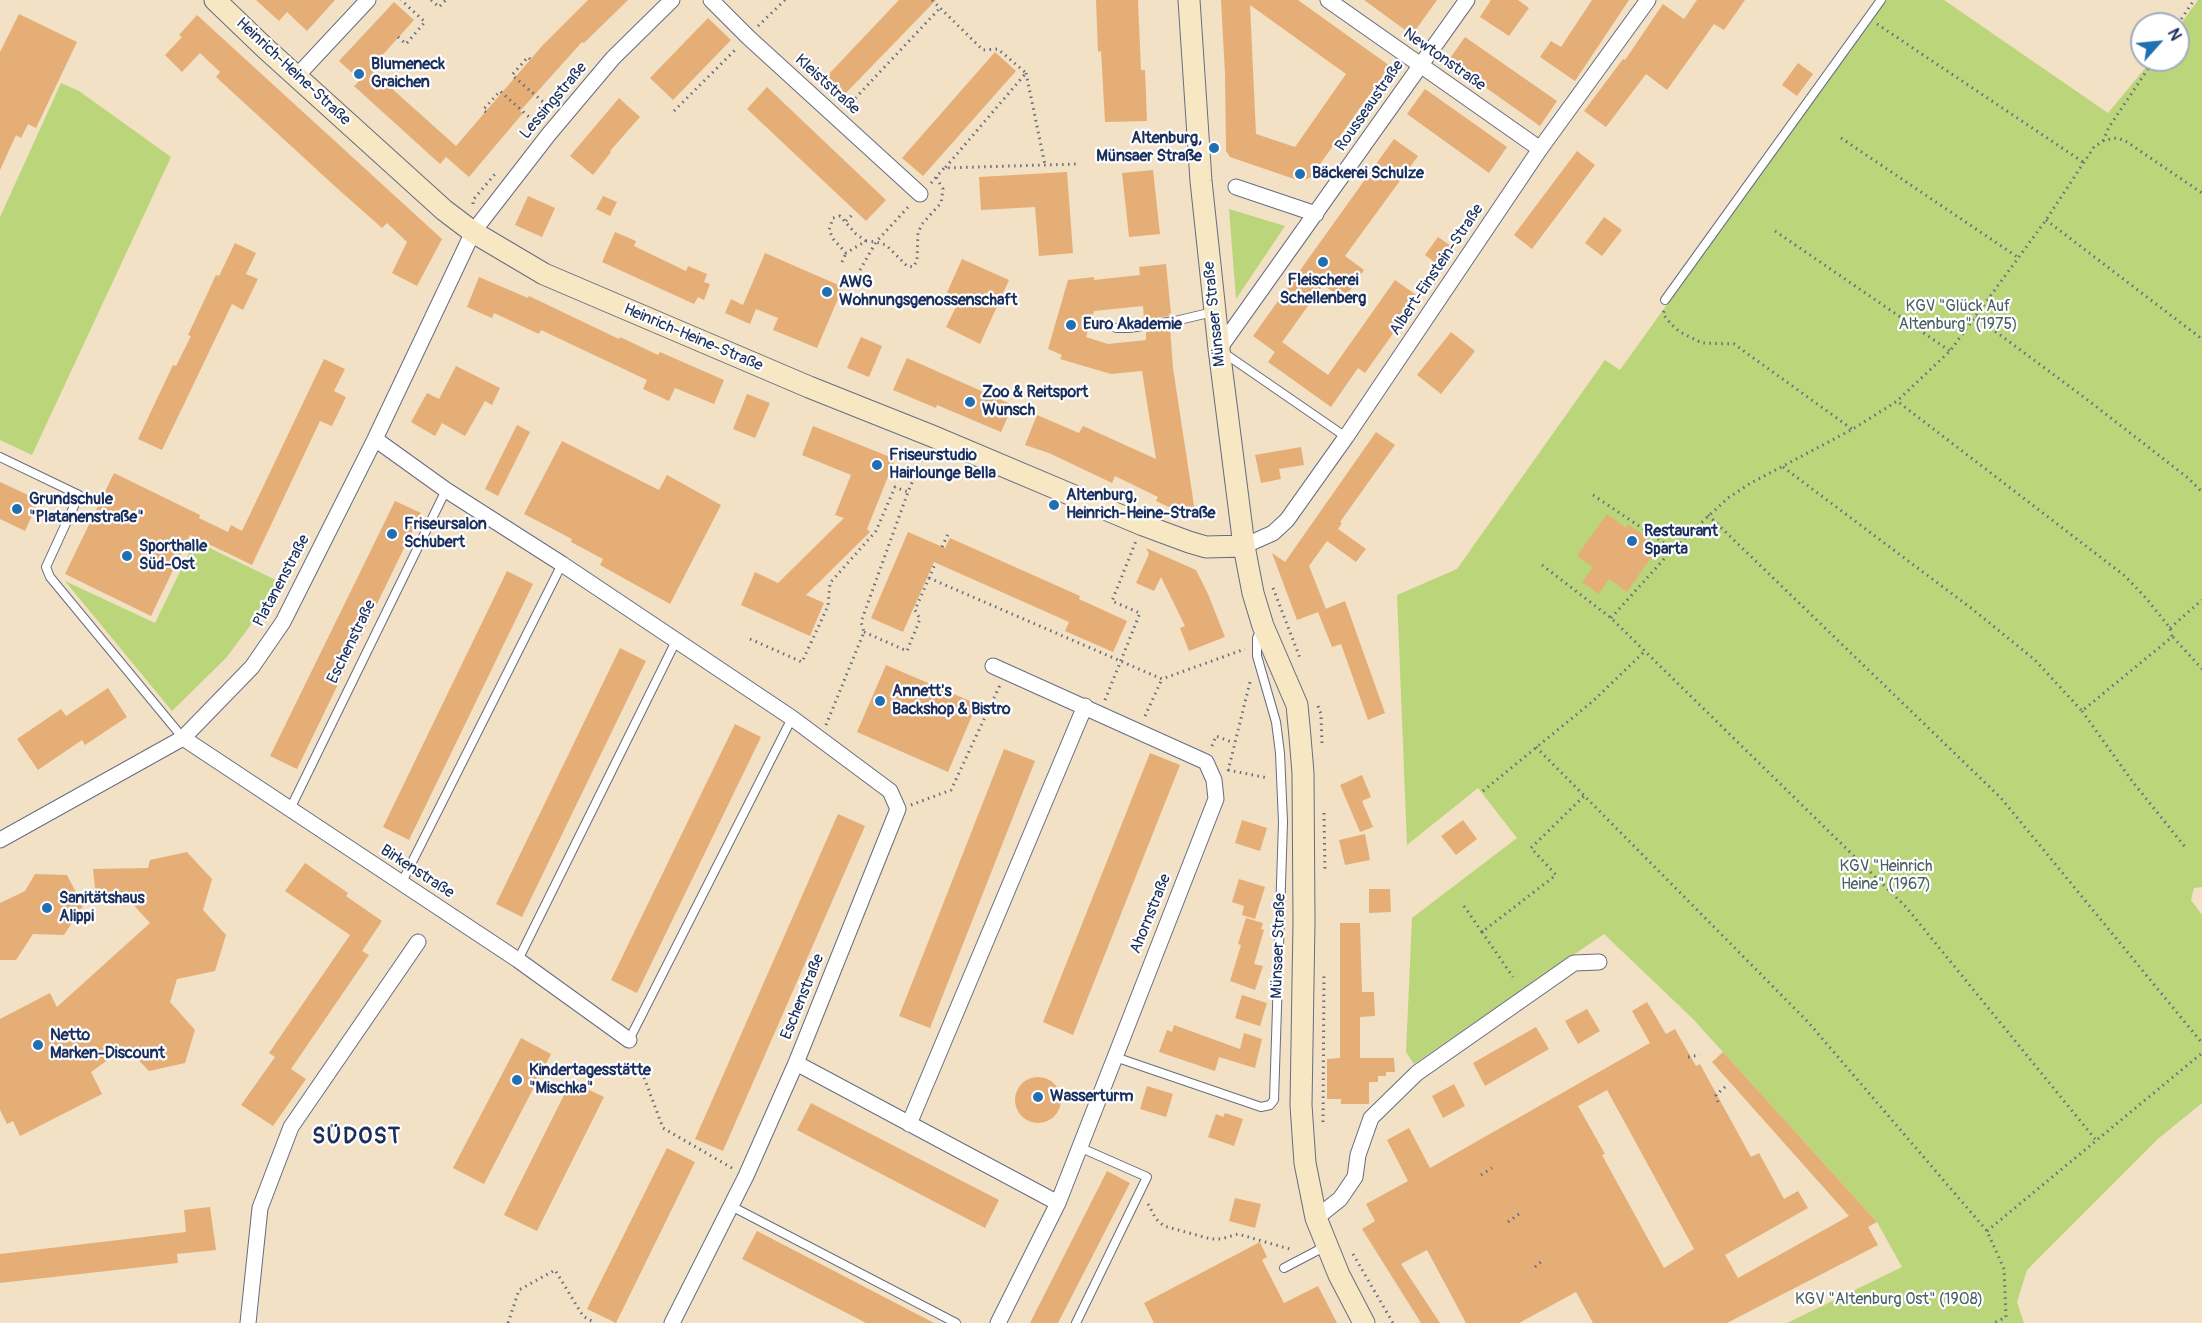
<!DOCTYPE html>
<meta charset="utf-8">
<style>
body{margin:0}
#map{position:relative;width:2202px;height:1323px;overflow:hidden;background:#f2e1c5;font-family:Pangolin,sans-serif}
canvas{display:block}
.north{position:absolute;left:2130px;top:12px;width:60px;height:60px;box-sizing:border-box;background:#fff;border:2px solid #a4acbf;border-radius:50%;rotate:63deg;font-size:16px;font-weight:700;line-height:24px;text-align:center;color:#1b2f5e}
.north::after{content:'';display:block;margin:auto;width:21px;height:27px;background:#1f6fb2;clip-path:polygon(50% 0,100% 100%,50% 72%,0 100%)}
</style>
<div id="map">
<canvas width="2202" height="1323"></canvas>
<div class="north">N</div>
</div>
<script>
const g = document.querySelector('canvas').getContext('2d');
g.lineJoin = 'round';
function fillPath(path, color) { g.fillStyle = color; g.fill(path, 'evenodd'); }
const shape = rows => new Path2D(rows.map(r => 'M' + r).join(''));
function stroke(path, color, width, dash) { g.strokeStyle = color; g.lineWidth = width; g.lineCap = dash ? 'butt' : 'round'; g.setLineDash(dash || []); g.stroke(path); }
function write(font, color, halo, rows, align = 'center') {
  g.font = font + ' Pangolin,sans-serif'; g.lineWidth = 4.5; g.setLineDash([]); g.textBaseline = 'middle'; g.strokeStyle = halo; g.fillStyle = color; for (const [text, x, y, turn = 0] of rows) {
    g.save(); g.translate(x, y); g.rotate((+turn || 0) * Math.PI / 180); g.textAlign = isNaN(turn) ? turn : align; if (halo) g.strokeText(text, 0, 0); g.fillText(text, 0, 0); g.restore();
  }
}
fillPath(shape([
 [1885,0,1944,0,2108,113,2152,60,2178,60,2178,28,2198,0,2202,0,2202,887,2194,888,2191,900,2202,915,2202,1103,2159,1138,2027,1270,2017,1302,2024,1323,1787,1323,1902,1267,1877,1222,1693,1019,1604,934,1414,1064,1406,1052,1412,918,1517,838,1478,788,1407,845,1397,595,1457,569,1605,360,1620,370],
 [61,83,79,91,171,157,32,455,0,440,0,217],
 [1229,209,1285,226,1236,299],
 [195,541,282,583,226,658,172,711,65,581,155,623]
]), '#bbd57a');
fillPath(shape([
 [256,0,335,0,307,31,287,12,279,21],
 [588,0,628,0,584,43,582,42,520,111,523,113,469,177,446,157,440,164,354,86,360,80,339,61,394,2,414,20,370,69,456,146,542,46],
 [899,0,936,0,844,95,826,77],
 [1096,0,1138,0,1141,70,1145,70,1147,121,1105,122,1101,51,1098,52],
 [1221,0,1298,0,1390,66,1310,178,1300,181,1230,157,1226,151,1225,74],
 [1250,5,1346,74,1295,147,1256,134],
 [1364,0,1437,0,1412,35],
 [1491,0,1518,0,1529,8,1509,36,1480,17],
 [1592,0,1629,0,1575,81,1540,57,1551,41,1561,47],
 [1697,0,1745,0,1724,30,1714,24,1667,90,1646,74,1606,127,1584,111,1623,59,1625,60,1663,4,1684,19],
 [19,14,77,42,36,128,28,124,21,138,16,135,0,170,0,52],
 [197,15,442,239,417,286,392,273,407,242,387,223,382,228,339,190,216,77,220,72,200,53,182,72,165,55,182,37,179,35],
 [708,18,731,40,673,100,650,78],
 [1465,37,1557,101,1540,126,1448,61],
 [995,52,1016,71,923,176,902,158],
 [1798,63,1813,74,1797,96,1782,85],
 [767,87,886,200,866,221,747,109],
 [1425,89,1507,147,1489,173,1407,114],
 [619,98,640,117,610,151,611,152,593,175,570,156],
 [1394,139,1418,156,1345,256,1364,270,1344,299,1323,285,1275,352,1253,336],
 [1577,151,1595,165,1532,249,1514,235],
 [1153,170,1160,234,1129,237,1122,173],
 [1067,172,1073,253,1039,256,1035,207,981,210,979,177],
 [528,196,555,208,542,237,515,225],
 [603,196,617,202,610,216,596,209],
 [1604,217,1622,230,1602,256,1585,243],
 [615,232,636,241,634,246,686,271,688,266,707,274,704,282,710,284,704,300,698,297,694,304,602,262],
 [1438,237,1451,246,1437,264,1425,255],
 [235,243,256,253,246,274,258,279,243,310,232,304,162,450,138,439,173,365,176,366,191,336,188,335,216,275,219,276],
 [765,253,843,287,817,348,773,330,778,318,756,309,750,324,725,313,731,299,743,305],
 [962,259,1009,280,980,344,946,327,958,303,945,297],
 [1166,264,1171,313,1169,314,1169,316,1144,320,1143,306,1094,311,1086,337,1108,344,1146,340,1146,332,1170,328,1173,368,1195,512,1188,516,1156,501,1158,497,1115,476,1112,483,1049,453,1025,445,1037,415,1079,433,1083,426,1156,459,1142,371,1111,374,1060,359,1062,355,1048,349,1068,280,1094,277,1094,280,1140,275,1139,267],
 [479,277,528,298,529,296,619,339,620,337,658,355,660,352,724,380,714,404,675,388,669,401,643,389,647,380,541,330,539,334,494,313,492,318,467,307],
 [1395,280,1419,297,1365,373,1358,368,1331,407,1268,362,1282,342,1328,375],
 [1451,332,1475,351,1441,394,1417,375],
 [861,337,882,346,869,377,847,368],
 [907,358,1013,405,1001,432,937,405,936,408,893,390],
 [324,359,345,369,334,391,346,397,332,426,320,421,252,565,190,535,151,616,65,574,114,473,200,515,199,518,228,532,231,525,242,531],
 [456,366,500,388,492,405,485,401,465,436,442,423,435,436,411,422,427,393,439,399],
 [747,394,770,403,755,438,733,429],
 [517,425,530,432,498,496,485,489],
 [813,426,895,459,867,529,870,532,806,595,824,603,810,636,741,605,755,572,778,583,844,518,835,515,851,475,802,455],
 [1376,432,1395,445,1340,522,1342,523,1338,529,1366,549,1356,562,1327,541,1309,566,1326,609,1297,620,1272,553,1285,562],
 [562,441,659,490,667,475,721,505,670,604,600,565,603,559,571,542,572,539,524,514],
 [1301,447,1304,465,1279,469,1281,479,1261,483,1255,455],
 [0,482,39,500,25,531,0,519],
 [395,501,421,513,297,769,270,756],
 [1607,514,1626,528,1628,524,1649,539,1647,542,1657,549,1627,592,1609,579,1599,594,1582,582,1593,567,1577,556],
 [908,532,945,548,950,538,1080,596,1079,599,1127,621,1113,652,1065,631,1069,622,934,562,903,632,871,618],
 [1146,548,1196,570,1208,594,1225,637,1189,651,1180,628,1185,626,1161,577,1154,591,1136,583,1149,554],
 [507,571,533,584,409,840,383,827],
 [1345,601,1385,713,1368,720,1341,644,1332,647,1318,612],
 [620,648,646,661,522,917,496,904],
 [886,665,977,704,948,772,857,732],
 [108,688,127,717,85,745,82,740,38,770,17,739,61,709,66,716],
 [735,724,761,737,637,993,611,980],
 [1004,749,1035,761,930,1028,899,1016],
 [1150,753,1180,765,1073,1035,1043,1022],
 [1362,775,1371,797,1362,801,1373,827,1360,832,1340,785],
 [838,814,865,826,723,1151,695,1139],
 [1242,820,1267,828,1260,851,1235,843],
 [1463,820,1477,839,1456,855,1441,836],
 [1365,834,1370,860,1345,865,1339,840],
 [187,852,212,879,203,910,226,935,215,971,177,979,170,1002,195,1030,185,1063,149,1071,126,1047,91,1072,102,1094,20,1136,13,1121,7,1124,0,1110,0,1019,50,993,57,1007,150,923,128,899,96,897,93,869,148,868,150,860],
 [305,863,348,893,346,896,382,921,362,951,369,955,291,1069,306,1079,273,1126,241,1105,275,1057,269,1053,350,935,285,891],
 [35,874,67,875,83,906,64,935,33,934,16,960,0,960,0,903,25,891],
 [1239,879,1265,887,1255,919,1242,915,1244,906,1232,902],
 [1369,889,1390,889,1391,912,1369,913],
 [1246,918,1263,923,1261,929,1264,930,1254,964,1263,966,1255,990,1230,981,1241,945,1238,944],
 [1340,923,1360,923,1362,992,1374,992,1375,1016,1360,1017,1360,1058,1394,1058,1395,1072,1386,1072,1386,1076,1378,1076,1378,1082,1369,1082,1369,1104,1341,1104,1341,1099,1327,1099,1327,1059,1340,1058],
 [1242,995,1267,1003,1260,1026,1235,1018],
 [1647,1002,1666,1034,1675,1029,1696,1066,1700,1064,1751,1157,1759,1153,1784,1199,1798,1191,1808,1208,1725,1255,1738,1278,1849,1216,1712,1062,1723,1052,1877,1222,1868,1227,1878,1245,1727,1323,1593,1323,1576,1292,1519,1323,1466,1323,1427,1250,1401,1264,1440,1323,1421,1323,1362,1229,1375,1221,1366,1204,1408,1181,1387,1140,1409,1128,1430,1168,1650,1043,1632,1011],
 [1607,1090,1694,1249,1664,1268,1602,1155,1605,1154,1578,1106],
 [1587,1009,1600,1031,1578,1044,1565,1021],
 [1174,1025,1240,1049,1244,1033,1262,1039,1255,1068,1219,1057,1215,1071,1159,1052,1167,1030,1172,1032],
 [1536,1027,1549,1049,1485,1086,1473,1063],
 [521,1038,551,1054,484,1184,453,1168],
 '1015 1100a23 23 0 1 1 46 0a23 23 0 1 1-46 0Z',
 [571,1081,604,1097,537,1231,504,1215],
 [1454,1084,1465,1106,1443,1118,1432,1096],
 [1147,1086,1173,1094,1166,1117,1140,1109],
 [811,1103,999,1200,985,1228,797,1130],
 [1225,1113,1243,1119,1234,1146,1208,1137,1216,1114,1223,1117],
 [667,1148,695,1162,616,1323,587,1309],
 [1107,1171,1130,1183,1075,1290,1058,1323,1030,1323],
 [1235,1198,1261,1204,1255,1228,1229,1221],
 [210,1207,216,1250,177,1254,178,1263,0,1283,0,1254,186,1232,184,1210],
 [757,1231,836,1272,934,1323,866,1323,742,1259],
 [1260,1242,1267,1257,1262,1260,1284,1303,1318,1286,1337,1323,1154,1323,1144,1303]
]), '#e5ae77');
const lane = shape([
 [1665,300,1881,0],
 [1116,328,1129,328,1175,321,1213,312],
 [1224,353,1346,437],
 [0,457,79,495,46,567,50,577,183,738],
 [290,809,446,490],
 [401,884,562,564],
 [518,960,676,641],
 [629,1040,792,718],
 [1115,1057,1261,1107,1270,1105,1274,1100,1283,822,1280,753,1276,722,1257,656,1257,638,1261,629],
 [731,1206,956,1323],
 [1284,1268,1326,1246],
 [1076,1323,1147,1177,1079,1147]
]);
const street = shape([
 [711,0,748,37,920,194],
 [1328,0,1540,149],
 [296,77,368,0],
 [1236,187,1316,214],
 [1219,349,1467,0],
 [375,439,446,490,562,564,792,718,890,791,898,809,796,1063,746,1176,672,1323],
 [1244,546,1273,533,1287,520,1346,437,1540,149,1648,0],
 [993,666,1206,762,1214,780,1216,799,1058,1203,998,1323],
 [183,738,518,960,629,1040],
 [0,840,183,738,252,667,283,622,375,439,473,232,549,134,613,58,672,0],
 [796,1063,1058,1203],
 [909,1124,1085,706],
 [1316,1218,1340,1199,1355,1177,1358,1155,1371,1118,1417,1073,1574,963,1599,962],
 [248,1323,260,1208,291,1127,418,942]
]);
const secondary = shape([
 [215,0,265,48,444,210,473,232,544,274,809,387,932,436,1143,525,1189,542,1206,547,1244,546],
 [1189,0,1201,181,1219,349,1244,546,1253,593,1263,626,1297,705,1300,737,1303,773,1304,922,1301,1105,1305,1163,1316,1218,1339,1275,1364,1323]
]);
stroke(lane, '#666d82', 10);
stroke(street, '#666d82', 17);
stroke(secondary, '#666d82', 23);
stroke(shape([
 [431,0,439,7,446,0],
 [932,0,983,50,998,49,1026,73,945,168],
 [1877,24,2083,162],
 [2178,24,2194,0],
 [758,26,785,0],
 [398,37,406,44,425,22,401,0],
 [530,59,528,57,512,75,549,107],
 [1026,73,1045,165],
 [847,107,940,8],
 [674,111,737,48],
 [486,112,483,110,500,91,538,125],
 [1841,138,2019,258],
 [2103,141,2109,127,2154,60],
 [931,183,944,168,1077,164],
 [473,204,473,200,495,174],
 [2046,220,2202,339],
 [846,221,852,215],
 [1775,231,1950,351],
 [866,241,856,234,840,216,833,218,829,230,834,240,846,253,866,241,876,242,886,245,907,266,913,267,917,261,918,233,922,224,941,203,943,189,936,177],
 [842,262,846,253],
 [860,270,876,242,910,205],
 [1664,311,1663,314,1671,324,1680,332,1702,343,1734,344,1852,429],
 [1976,317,2089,401,2188,478,2202,492],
 [1783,467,1971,608,2035,660,2082,711,2172,637,2170,628,2146,598,2125,576,1897,401],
 [1593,495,1673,549],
 [1708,515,2001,798,2202,1043],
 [942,547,949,532],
 [1542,565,1611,618,1906,907,2095,1139],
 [929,578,1162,679,1245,649],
 [1273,588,1300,658],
 [1611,618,1673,549,1728,498,1749,484,1853,429,1897,401,1950,351,2046,220,2094,147,2103,141,2114,138,2124,140,2202,193],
 [2170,628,2202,600],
 [864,632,907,651,920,619,915,610,936,562],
 [2173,637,2202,669],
 [750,639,802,662,828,606,830,583,876,531,895,487,908,492],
 [1105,700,1140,613,1112,601,1136,541],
 [1318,706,1321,714,1322,744],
 [2082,711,2132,781,2185,847],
 [1145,716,1162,679],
 [826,725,864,632,861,622,908,492,924,454],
 [1212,746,1216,736,1234,743],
 [1536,747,1808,1022,1987,1231,2004,1269,2006,1317,1994,1323],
 [1228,770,1268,778],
 [1228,771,1250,682],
 [1483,791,1593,701,1645,651],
 [911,805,951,790,1000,685],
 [1324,813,1325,873],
 [1464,906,1482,932,1556,875,1531,848,1584,796],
 [1482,932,1513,977],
 [1688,1057,1700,1055],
 [642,1072,663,1128,732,1168],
 [1718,1102,1716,1095,1726,1086],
 [1323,1122,1324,972],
 [1481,1175,1492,1168],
 [1148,1204,1156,1219,1164,1226,1211,1239,1221,1239,1238,1234,1293,1250],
 [1508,1222,1519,1214],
 [1987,1231,2202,1053],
 [1353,1254,1393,1323],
 [1535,1267,1544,1259],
 [508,1323,519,1290,555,1270,583,1316,595,1323]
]), '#666d82', 3, [1.5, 4.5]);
stroke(lane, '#fff', 8);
stroke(street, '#fff', 15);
stroke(secondary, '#f7e8c3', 21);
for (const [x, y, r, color] of [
 [359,74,6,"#1f6fb2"],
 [1214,148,6,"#1f6fb2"],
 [1300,174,6,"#1f6fb2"],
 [1323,262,6,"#1f6fb2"],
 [827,292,6,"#1f6fb2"],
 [1071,325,6,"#1f6fb2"],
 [970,402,6,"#1f6fb2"],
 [877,465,6,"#1f6fb2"],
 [1054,505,6,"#1f6fb2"],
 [17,509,6,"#1f6fb2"],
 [392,534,6,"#1f6fb2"],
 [1632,541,6,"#1f6fb2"],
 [127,556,6,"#1f6fb2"],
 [880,701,6,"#1f6fb2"],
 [47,908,6,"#1f6fb2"],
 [38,1045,6,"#1f6fb2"],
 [517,1080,6,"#1f6fb2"],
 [1038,1097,6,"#1f6fb2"]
]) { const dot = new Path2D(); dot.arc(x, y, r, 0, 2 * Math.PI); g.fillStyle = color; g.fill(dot); stroke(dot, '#fff', 2); }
write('16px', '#1b2f5e', '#fff', [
 ["Newtonstraße",1444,60,35],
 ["Heinrich-Heine-Straße",293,72,43],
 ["Kleiststraße",827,85,42],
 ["Lessingstraße",554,101,-50],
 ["Rousseaustraße",1370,106,-55],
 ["Albert-Einstein-Straße",1437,270,-56],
 ["Münsaer Straße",1215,314,-96],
 ["Heinrich-Heine-Straße",693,338,23],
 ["Platanenstraße",282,581,-62],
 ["Eschenstraße",352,642,-64],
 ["Birkenstraße",417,872,33],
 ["Ahornstraße",1151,914,-68],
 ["Münsaer Straße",1279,946,-88],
 ["Eschenstraße",803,997,-68]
]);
write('bold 16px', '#1b2f5e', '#fff', [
 ["Blumeneck",371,65],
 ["Graichen",371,83],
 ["Altenburg,",1202,139,"right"],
 ["Münsaer Straße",1202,157,"right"],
 ["Bäckerei Schulze",1312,174],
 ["Fleischerei",1323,281,"center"],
 ["Schellenberg",1323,299,"center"],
 ["AWG",839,283],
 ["Wohnungsgenossenschaft",839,301],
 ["Euro Akademie",1083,325],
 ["Zoo & Reitsport",982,393],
 ["Wunsch",982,411],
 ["Friseurstudio",889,456],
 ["Hairlounge Bella",889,474],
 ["Altenburg,",1066,496],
 ["Heinrich-Heine-Straße",1066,514],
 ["Grundschule",29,500],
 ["\"Platanenstraße\"",29,518],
 ["Friseursalon",404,525],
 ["Schubert",404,543],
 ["Restaurant",1644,532],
 ["Sparta",1644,550],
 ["Sporthalle",139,547],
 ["Süd-Ost",139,565],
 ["Annett's",892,692],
 ["Backshop & Bistro",892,710],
 ["Sanitätshaus",59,899],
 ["Alippi",59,917],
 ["Netto",50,1036],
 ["Marken-Discount",50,1054],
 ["Kindertagesstätte",529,1071],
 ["\"Mischka\"",529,1089],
 ["Wasserturm",1050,1097]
], 'left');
write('16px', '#4b6166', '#fff', [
 ["KGV \"Glück Auf",1958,307],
 ["Altenburg\" (1975)",1958,325],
 ["KGV \"Heinrich",1886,867],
 ["Heine\" (1967)",1886,885],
 ["KGV \"Altenburg Ost\" (1908)",1889,1300]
]);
g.letterSpacing = '1.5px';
write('bold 22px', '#1b2f5e', '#fff', [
 ["SÜDOST",357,1137]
]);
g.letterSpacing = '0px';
</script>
